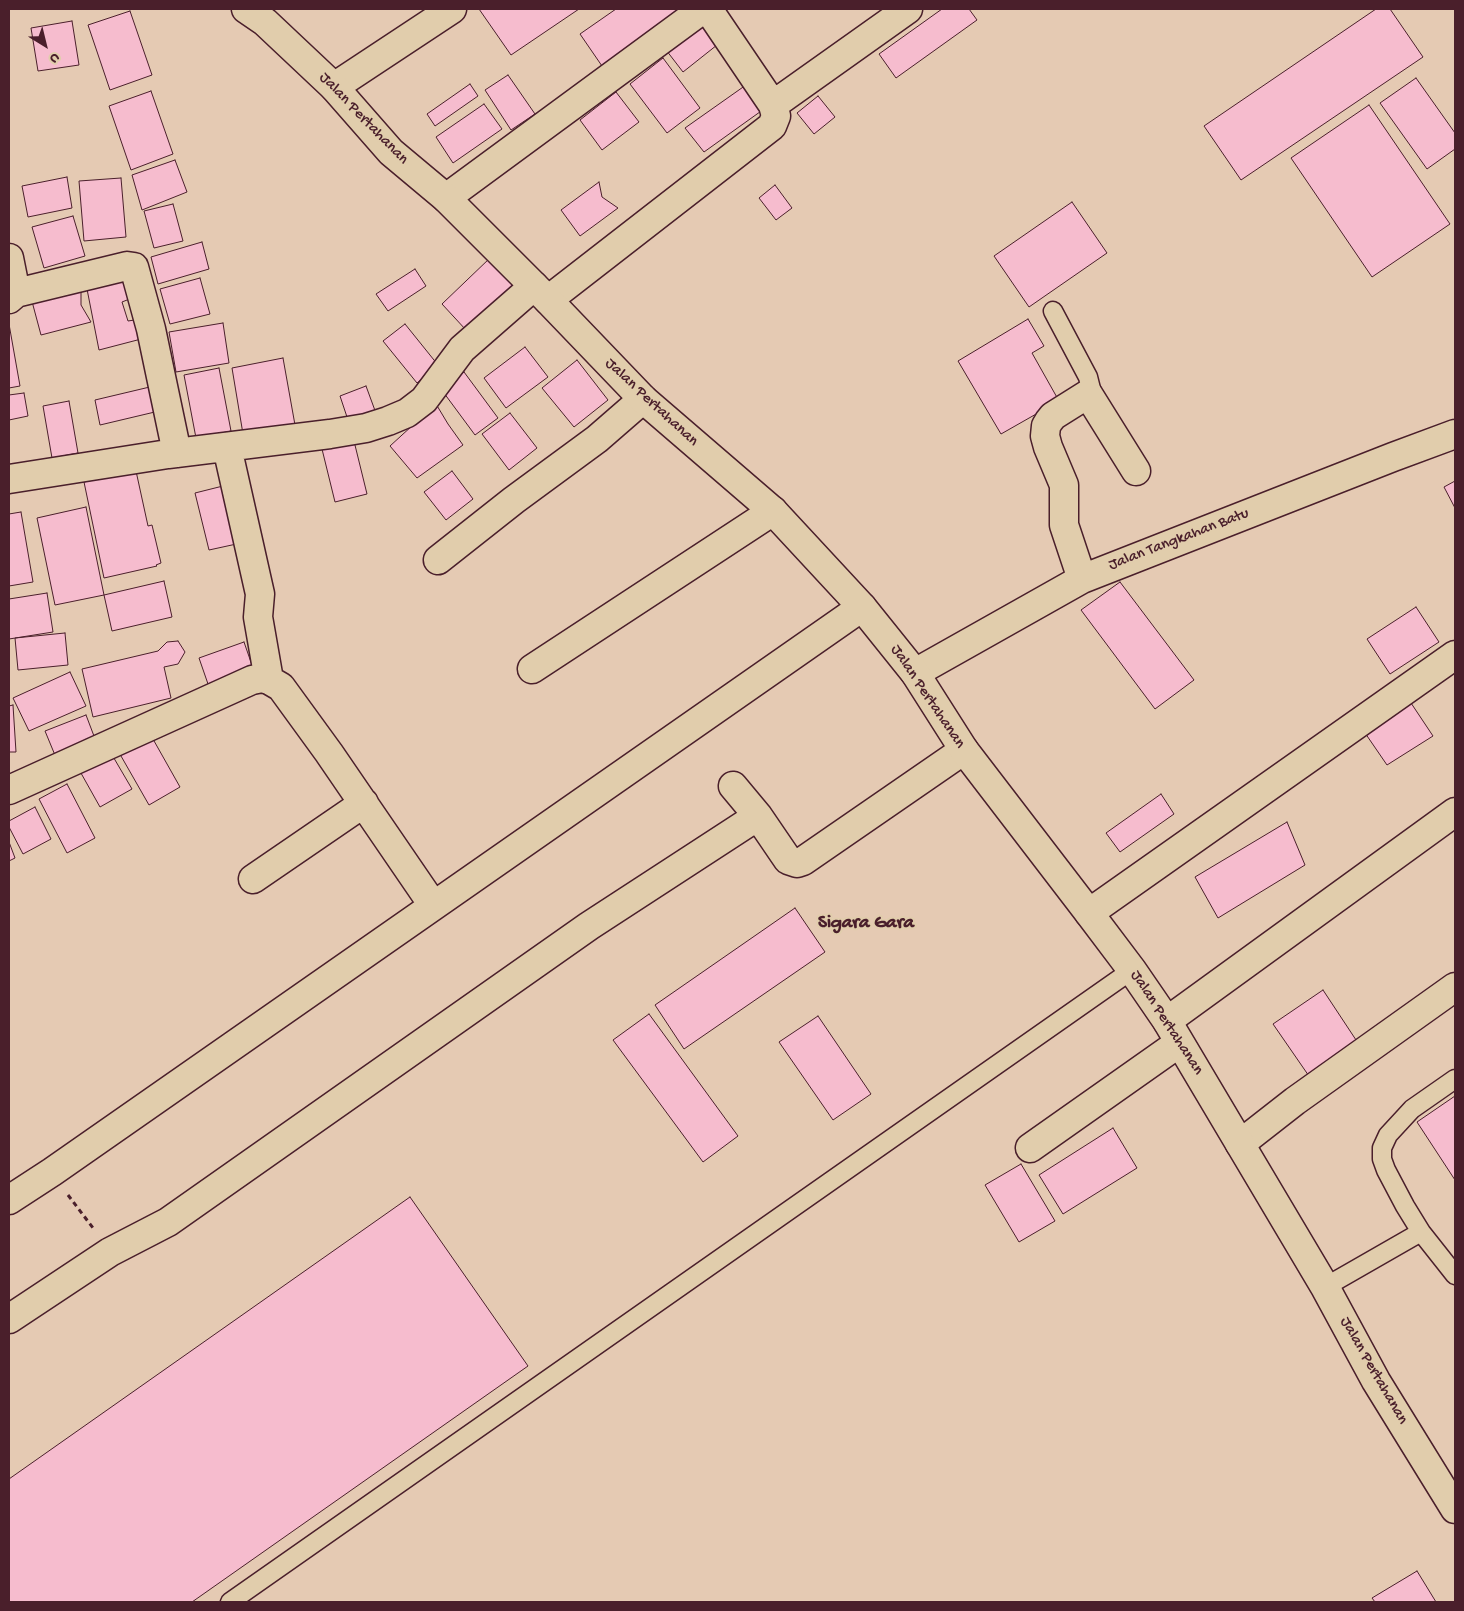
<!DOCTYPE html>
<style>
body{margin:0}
#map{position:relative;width:1464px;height:1611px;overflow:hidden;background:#e5cab3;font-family:"Gochi Hand",sans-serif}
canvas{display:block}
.frame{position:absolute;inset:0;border:10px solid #4a1f2b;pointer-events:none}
.north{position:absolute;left:20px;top:20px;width:50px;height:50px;-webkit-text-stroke:4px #e1cdac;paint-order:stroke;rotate:144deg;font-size:14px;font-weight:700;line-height:20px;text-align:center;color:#4a1f2b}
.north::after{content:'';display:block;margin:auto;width:18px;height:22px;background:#4a1f2b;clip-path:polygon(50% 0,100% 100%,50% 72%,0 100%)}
</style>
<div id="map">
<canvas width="1464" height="1611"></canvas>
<div class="frame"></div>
<div class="north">U</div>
</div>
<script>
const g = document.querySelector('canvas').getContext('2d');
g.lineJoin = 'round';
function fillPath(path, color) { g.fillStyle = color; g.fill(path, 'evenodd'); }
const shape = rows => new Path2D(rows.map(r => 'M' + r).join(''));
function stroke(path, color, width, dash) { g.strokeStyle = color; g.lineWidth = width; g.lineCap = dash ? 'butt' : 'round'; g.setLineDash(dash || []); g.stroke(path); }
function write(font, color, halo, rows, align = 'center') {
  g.font = font + ' "Gochi Hand",sans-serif'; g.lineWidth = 4; g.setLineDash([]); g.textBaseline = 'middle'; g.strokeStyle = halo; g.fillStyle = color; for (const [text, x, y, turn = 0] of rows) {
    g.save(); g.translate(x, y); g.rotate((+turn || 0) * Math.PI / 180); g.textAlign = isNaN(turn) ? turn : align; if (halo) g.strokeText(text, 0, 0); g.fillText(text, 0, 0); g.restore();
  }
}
const building = shape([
 [479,9,579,9,511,55,479,9],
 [616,9,686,9,602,66,580,34,616,9],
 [942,9,969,9,977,20,896,78,879,54,942,9],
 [1376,9,1390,9,1423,57,1241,180,1204,126,1376,9],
 [130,11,152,75,110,90,88,25,130,11],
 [697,19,717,45,683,72,663,46,697,19],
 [72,21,79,65,38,71,31,28,72,21],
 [663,58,700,108,667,133,630,84,663,58],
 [508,75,535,114,511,130,485,90,508,75],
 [1416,78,1455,133,1455,149,1427,169,1380,103,1416,78],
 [470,84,478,96,435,126,427,114,470,84],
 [746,85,764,109,704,152,685,128,746,85],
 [151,91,173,154,131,170,109,106,151,91],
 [616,92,639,122,602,150,580,120,616,92],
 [818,96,835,117,814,134,797,113,818,96],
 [484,104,502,129,453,163,436,137,484,104],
 [1369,105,1450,224,1372,277,1291,158,1369,105],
 [175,160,187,192,142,210,132,175,175,160],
 [67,177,72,208,28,217,22,186,67,177],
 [121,178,126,237,84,241,79,181,121,178],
 [599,182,602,197,618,208,580,236,561,210,599,182],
 [775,185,792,208,776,220,759,198,775,185],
 [1072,202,1107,253,1029,307,994,256,1072,202],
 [173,204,183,241,154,248,144,211,173,204],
 [73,216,85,256,44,268,32,227,73,216],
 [202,242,209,269,158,284,151,257,202,242],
 [490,258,514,284,466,330,442,304,490,258],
 [415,269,426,286,388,311,376,294,415,269],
 [134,275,137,296,122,302,128,321,141,319,145,338,99,350,86,284,134,275],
 [200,278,210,314,170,324,160,289,200,278],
 [81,281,81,305,91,322,41,335,30,294,81,281],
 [1028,319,1044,346,1032,353,1059,401,1001,434,958,361,1028,319],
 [223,323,229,363,176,372,169,332,223,323],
 [9,324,20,386,9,388,9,324],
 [405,324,438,365,417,383,383,341,405,324],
 [525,347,548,377,506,408,484,378,525,347],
 [283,358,295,425,243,434,232,368,283,358],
 [577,360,608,400,574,427,542,388,577,360],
 [219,368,231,431,196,438,184,375,219,368],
 [464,372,498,418,475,435,441,389,464,372],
 [154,386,159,411,100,425,95,400,154,386],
 [366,386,377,416,350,426,340,396,366,386],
 [24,393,28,416,9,420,9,395,24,393],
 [69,401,78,453,52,458,43,406,69,401],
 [436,404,448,424,463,445,417,478,390,446,436,404],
 [510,413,537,448,509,470,482,434,510,413],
 [353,437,367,494,335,502,321,445,353,437],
 [136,471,148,526,152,525,161,563,156,565,157,566,104,578,84,482,136,471],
 [452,471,473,499,446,520,424,492,452,471],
 [1455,481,1455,508,1444,487,1455,481],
 [227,485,241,543,209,550,195,493,227,485],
 [86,507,104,595,55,605,37,518,86,507],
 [21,512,33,582,9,586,9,514,21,512],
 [164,581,172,617,112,631,104,595,164,581],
 [1120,582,1194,680,1155,709,1081,610,1120,582],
 [47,593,53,632,9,639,9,599,47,593],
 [1416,607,1439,642,1390,674,1367,639,1416,607],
 [65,633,68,665,18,670,15,638,65,633],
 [178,641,185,652,178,664,164,667,171,698,93,717,82,669,158,651,167,642,178,641],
 [244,642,253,668,208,684,199,658,244,642],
 [70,672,86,706,29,731,13,698,70,672],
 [1409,700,1433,736,1387,765,1363,730,1409,700],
 [13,705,16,752,9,752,9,706,13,705],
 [86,715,97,744,57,760,45,731,86,715],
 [149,732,180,787,149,805,117,749,149,732],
 [108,748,132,789,100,807,77,766,108,748],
 [67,784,95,838,67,853,39,799,67,784],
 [1161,794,1174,814,1120,852,1106,833,1161,794],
 [35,807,51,839,23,854,9,827,9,821,35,807],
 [1287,822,1305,865,1218,918,1195,877,1287,822],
 [9,842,15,858,9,861,9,842],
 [795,908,825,952,684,1049,655,1005,795,908],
 [1323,990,1360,1046,1311,1079,1273,1024,1323,990],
 [649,1014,738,1136,703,1162,613,1040,649,1014],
 [818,1016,871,1094,833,1120,779,1042,818,1016],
 [1455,1096,1455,1180,1417,1122,1455,1096],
 [1113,1128,1137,1168,1063,1214,1039,1175,1113,1128],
 [1021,1164,1055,1221,1019,1242,985,1185,1021,1164],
 [410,1197,528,1366,192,1602,9,1602,9,1479,410,1197],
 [1417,1571,1436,1602,1375,1602,1372,1598,1417,1571]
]);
fillPath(building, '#f6bcce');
stroke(building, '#4a1f2b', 1);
const service = shape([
 [1053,311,1088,377,1091,389,1088,394],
 [1421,1232,1455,1275],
 [1325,1287,1421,1232,1405,1206,1386,1170,1382,1159,1382,1148,1388,1135,1412,1109,1455,1079],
 [230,1602,1132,970]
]);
const minor = shape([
 [708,9,773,105],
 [334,87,452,9],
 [446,198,703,9],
 [9,258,16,293,9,299],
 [16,293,127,266,134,267,151,329,177,453],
 [548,300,772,126,776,116,773,105,908,9],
 [227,447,260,594,258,617,269,680],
 [9,479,168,454,330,434,366,428,388,421,407,413,424,400,462,349,534,286],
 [438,560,514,500,597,439,643,399],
 [1082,579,1064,525,1064,485,1048,447,1045,436,1046,426,1049,421,1053,416,1088,394,1136,471],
 [532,669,773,511],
 [915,673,1082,579,1393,457,1455,434],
 [733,786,758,816,788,860,797,863,803,861,964,750],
 [9,790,252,680,262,678,269,680,281,687,329,753,433,905],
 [253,879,364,803],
 [1089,913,1455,655],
 [1167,1021,1455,812],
 [1240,1144,1295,1101,1455,987],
 [1030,1148,1179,1043],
 [9,1200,52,1172,862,607],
 [9,1319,110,1252,168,1222,589,926,758,816]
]);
const primary = shape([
 [246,9,265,22,334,87,391,152,446,198,548,300,643,399,773,511,862,607,915,673,964,750,1089,913,1132,970,1167,1021,1325,1287,1376,1381,1455,1509]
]);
stroke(service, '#4a1f2b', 21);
stroke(minor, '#4a1f2b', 31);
stroke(primary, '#4a1f2b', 31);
stroke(shape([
 [68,1195,93,1228]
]), '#4a1f2b', 3, [5, 4]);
stroke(service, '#e1cdac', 18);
stroke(minor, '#e1cdac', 28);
stroke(primary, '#e1cdac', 28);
write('16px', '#4a1f2b', '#e1cdac', [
 ["Jalan Pertahanan",363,119,46],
 ["Jalan Pertahanan",651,403,43],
 ["Jalan Tangkahan Batu",1179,540,-21],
 ["Jalan Pertahanan",927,697,56],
 ["Jalan Pertahanan",1166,1023,57],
 ["Jalan Pertahanan",1373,1371,60]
]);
write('bold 19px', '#4a1f2b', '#e1cdac', [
 ["Sigara Gara",866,924]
]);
</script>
